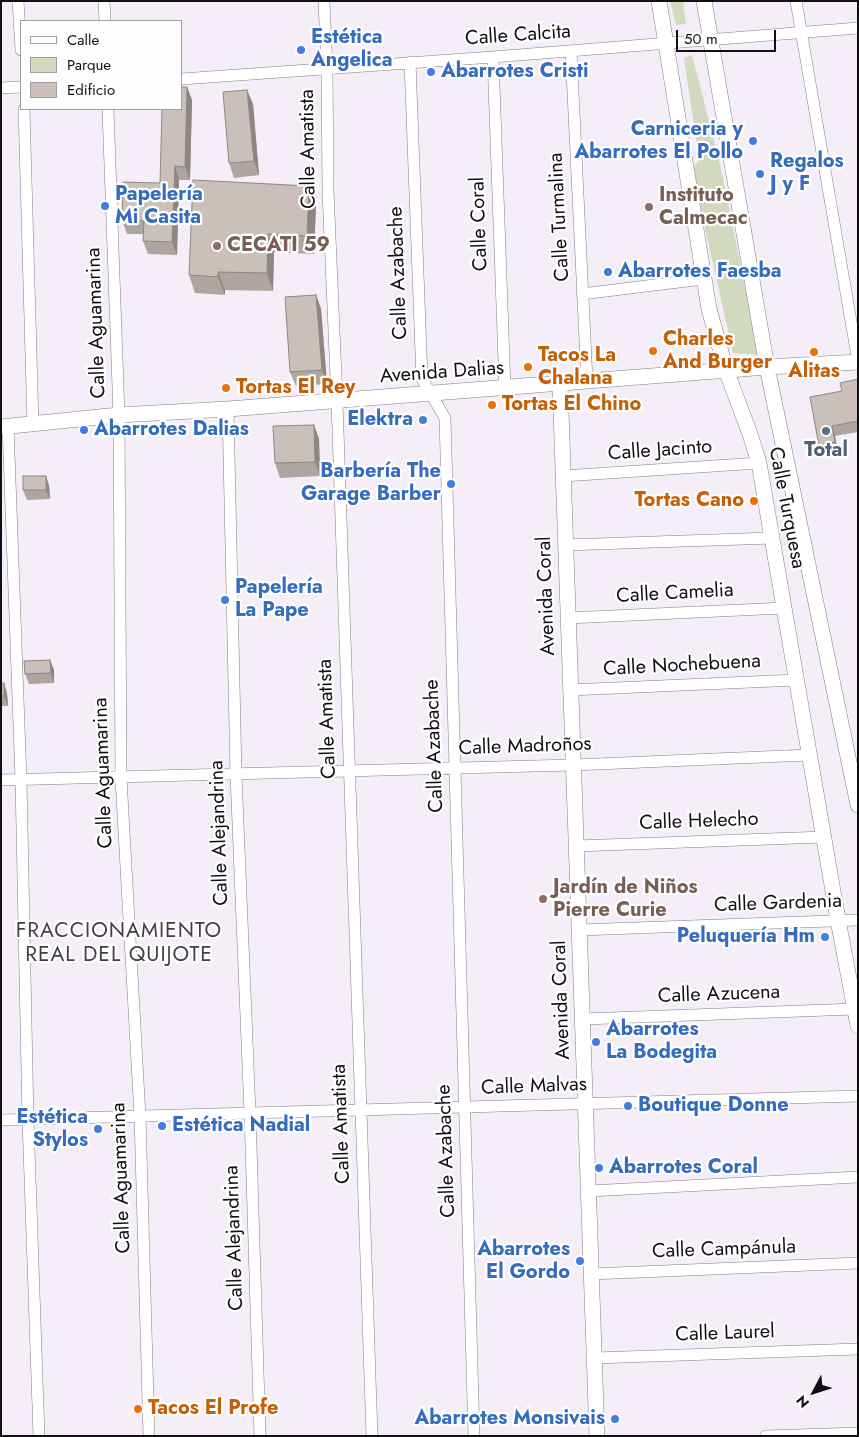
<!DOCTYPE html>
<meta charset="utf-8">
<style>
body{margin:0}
#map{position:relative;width:859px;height:1437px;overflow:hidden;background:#f5eef8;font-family:Jost,sans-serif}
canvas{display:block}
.frame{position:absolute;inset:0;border:2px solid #110f12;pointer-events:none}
.legend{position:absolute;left:20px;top:20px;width:162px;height:90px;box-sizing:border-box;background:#fefefe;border:1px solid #9f9ea0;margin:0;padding:6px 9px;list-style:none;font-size:15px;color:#110f12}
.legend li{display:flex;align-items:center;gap:10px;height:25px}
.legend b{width:25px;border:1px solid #9f9ea0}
.north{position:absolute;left:789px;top:1367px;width:50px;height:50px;-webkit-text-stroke:4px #fefefe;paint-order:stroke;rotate:230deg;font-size:14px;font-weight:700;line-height:20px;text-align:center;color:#110f12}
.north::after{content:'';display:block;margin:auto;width:18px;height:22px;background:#110f12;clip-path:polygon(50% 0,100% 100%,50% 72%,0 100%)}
.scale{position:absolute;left:676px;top:30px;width:100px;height:22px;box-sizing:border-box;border:2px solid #110f12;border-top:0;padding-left:6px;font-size:15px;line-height:18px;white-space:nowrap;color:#110f12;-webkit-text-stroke:4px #fefefe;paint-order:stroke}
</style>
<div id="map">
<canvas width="859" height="1437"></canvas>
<div class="frame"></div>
<ul class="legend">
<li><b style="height:6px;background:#fff"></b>Calle</li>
<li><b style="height:14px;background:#d1dabe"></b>Parque</li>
<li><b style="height:14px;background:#cbc0b9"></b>Edificio</li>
</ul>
<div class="north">N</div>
<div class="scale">50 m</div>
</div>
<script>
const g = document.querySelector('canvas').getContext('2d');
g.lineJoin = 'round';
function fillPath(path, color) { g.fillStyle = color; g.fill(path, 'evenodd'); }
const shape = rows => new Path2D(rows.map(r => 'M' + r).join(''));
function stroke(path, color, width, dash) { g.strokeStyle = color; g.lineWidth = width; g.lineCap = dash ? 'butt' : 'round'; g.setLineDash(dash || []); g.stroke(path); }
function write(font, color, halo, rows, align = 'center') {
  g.font = font + ' Jost,sans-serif'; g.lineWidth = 4.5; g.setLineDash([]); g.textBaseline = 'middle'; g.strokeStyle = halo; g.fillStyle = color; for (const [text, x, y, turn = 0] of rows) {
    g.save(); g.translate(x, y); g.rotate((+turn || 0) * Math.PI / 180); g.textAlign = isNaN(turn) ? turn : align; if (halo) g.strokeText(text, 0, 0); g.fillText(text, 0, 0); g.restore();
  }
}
fillPath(shape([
 [670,1,683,1,686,24,676,25],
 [692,55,720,164,759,355,733,353,692,170,699,160,684,58]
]), '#d1dabe');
const street = shape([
 [18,1,21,50],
 [104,1,105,21],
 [324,1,327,68,328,190,337,401,372,1436],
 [796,1,858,362],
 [571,51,587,381],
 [493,57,505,389],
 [410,62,422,379,445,418,474,1436],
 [181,79,493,57,858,28],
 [1,88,21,87],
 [24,109,33,425],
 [108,109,119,415,121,778,140,1116,149,1436],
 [582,294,703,279],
 [228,409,236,775,250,1113,260,1436],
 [8,426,21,780,28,1120,39,1436],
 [563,476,759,463],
 [565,545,772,538],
 [568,618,784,608],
 [570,690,796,680],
 [1,780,573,765,809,755],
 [576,846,824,837],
 [579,930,858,920],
 [583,1019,855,1009],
 [1,1120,858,1096],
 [589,1191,858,1177],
 [591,1274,858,1263],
 [594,1358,858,1349],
 [766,1436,858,1433]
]);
const secondary = shape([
 [659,1,709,309,726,370,750,434,759,463,838,920,858,1026],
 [704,1,767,367,858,805],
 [560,383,597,1436],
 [1,427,119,415,228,409,767,367,858,362]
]);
stroke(street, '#857e87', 12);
stroke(secondary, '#857e87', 16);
stroke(street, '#fff', 11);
stroke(secondary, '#fff', 15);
fillPath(shape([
 [187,87,192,100,190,180,179,180,177,255,148,254,143,241,143,234,127,234,122,220,160,183],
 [253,104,259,175,234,178,229,163],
 [309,186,316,204,314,254,274,252,273,291,225,290,225,295,195,293,189,275],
 [316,295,321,309,327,384,296,386,290,372],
 [858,379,858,432,835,436,838,452,823,455,819,446,842,391],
 [314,425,319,439,320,476,280,478,275,463],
 [49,485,50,499,27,500,23,490],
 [50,660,54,670,54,683,29,684,25,674],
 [1,683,7,693,8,706,1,706]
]), '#afa59f');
fillPath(shape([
 [187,87,192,100,190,180,185,167],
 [247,90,253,104,259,175,254,161],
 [175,166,179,180,177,255,172,242],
 [309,186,316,204,314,254,307,236],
 [268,234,274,252,273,291,267,273],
 [218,272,225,290,225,295,218,277],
 [316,295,321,309,327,384,322,370],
 [314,425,319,439,320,476,315,462],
 [832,426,835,436,838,452,835,442],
 [46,476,49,485,50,499,46,490],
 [50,660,54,670,54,683,51,673],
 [4,683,7,693,8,706,4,696]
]), '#8e8682');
const building = shape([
 [181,87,187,87,185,167,175,166,172,242,143,241,144,221,122,220,123,182,160,183,162,109,181,109,181,87],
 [247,90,254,161,229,163,223,92,247,90],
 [193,180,309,186,307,236,268,234,267,273,218,272,218,277,189,275,193,180],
 [316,295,322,370,290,372,285,297,316,295],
 [858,379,858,421,832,426,835,442,819,446,810,397,842,391,840,383,858,379],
 [314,425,315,462,275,463,273,426,314,425],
 [23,476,46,476,46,490,23,490,23,476],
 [50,660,51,673,25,674,24,661,50,660],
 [1,683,4,683,4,696,1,696,1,683]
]);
fillPath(building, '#cbc0b9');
stroke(building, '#8e8682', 1);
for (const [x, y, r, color] of [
 [301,50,5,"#3f7fe0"],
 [431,72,5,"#3f7fe0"],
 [753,141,5,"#3f7fe0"],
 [760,174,5,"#3f7fe0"],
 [105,206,5,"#3f7fe0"],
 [649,207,5,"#8d6e63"],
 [217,246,5,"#8d6e63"],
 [608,272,5,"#3f7fe0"],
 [653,351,5,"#e8710a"],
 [814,352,5,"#e8710a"],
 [528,367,5,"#e8710a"],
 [226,388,5,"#e8710a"],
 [492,405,5,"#e8710a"],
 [423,420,5,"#3f7fe0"],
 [84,430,5,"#3f7fe0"],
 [826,431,5,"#5c6f8a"],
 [451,484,5,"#3f7fe0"],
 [754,501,5,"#e8710a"],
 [225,600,5,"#3f7fe0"],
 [543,899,5,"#8d6e63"],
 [825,937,5,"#3f7fe0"],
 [596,1042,5,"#3f7fe0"],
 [628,1106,5,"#3f7fe0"],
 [162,1126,5,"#3f7fe0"],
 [98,1129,5,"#3f7fe0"],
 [599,1168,5,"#3f7fe0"],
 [580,1261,5,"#3f7fe0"],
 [138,1409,5,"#e8710a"],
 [615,1419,5,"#3f7fe0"]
]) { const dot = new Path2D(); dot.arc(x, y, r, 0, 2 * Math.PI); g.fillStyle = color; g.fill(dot); stroke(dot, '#fefefe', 2); }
write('20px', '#110f12', '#fefefe', [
 ["Calle Calcita",518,36,-4],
 ["Calle Amatista",309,149,-91],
 ["Calle Turmalina",560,217,-93],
 ["Calle Coral",480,224,-92],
 ["Calle Azabache",399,273,-92],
 ["Calle Aguamarina",97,323,-92],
 ["Avenida Dalias",442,373,-4],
 ["Calle Jacinto",660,451,-4],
 ["Calle Turquesa",786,508,79],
 ["Calle Camelia",675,594,-3],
 ["Avenida Coral",547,596,-92],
 ["Calle Nochebuena",682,666,-3],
 ["Calle Amatista",328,719,-92],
 ["Calle Azabache",435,746,-92],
 ["Calle Madroños",525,747,-2],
 ["Calle Aguamarina",104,773,-92],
 ["Calle Helecho",699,822,-2],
 ["Calle Alejandrina",220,833,-92],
 ["Calle Gardenia",778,904,-2],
 ["Calle Azucena",719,995,-2],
 ["Avenida Coral",562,1000,-92],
 ["Calle Malvas",534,1087,-2],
 ["Calle Amatista",342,1124,-92],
 ["Calle Azabache",447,1151,-92],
 ["Calle Aguamarina",122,1178,-92],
 ["Calle Alejandrina",235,1238,-92],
 ["Calle Campánula",724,1250,-2],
 ["Calle Laurel",725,1334,-2]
]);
write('bold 20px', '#366cbe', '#fefefe', [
 ["Estética",311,38],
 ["Angelica",311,61],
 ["Abarrotes Cristi",441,72],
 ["Carniceria y",743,130,"right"],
 ["Abarrotes El Pollo",743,153,"right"],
 ["Regalos",770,162],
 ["J y F",770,185],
 ["Papelería",115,195],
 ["Mi Casita",115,218],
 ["Abarrotes Faesba",618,272],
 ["Elektra",413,420,"right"],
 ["Abarrotes Dalias",94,430],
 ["Barbería The",441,472,"right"],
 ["Garage Barber",441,495,"right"],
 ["Papelería",235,588],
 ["La Pape",235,611],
 ["Peluquería Hm",815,937,"right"],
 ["Abarrotes",606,1030],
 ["La Bodegita",606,1053],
 ["Boutique Donne",638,1106],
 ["Estética",88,1118,"right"],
 ["Stylos",88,1141,"right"],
 ["Estética Nadial",172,1126],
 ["Abarrotes Coral",609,1168],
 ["Abarrotes",570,1250,"right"],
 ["El Gordo",570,1273,"right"],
 ["Abarrotes Monsivais",605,1419,"right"]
], 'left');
write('bold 20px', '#785e54', '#fefefe', [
 ["Instituto",659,196],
 ["Calmecac",659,219],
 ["CECATI 59",227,246],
 ["Jardín de Niños",553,888],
 ["Pierre Curie",553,911]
], 'left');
write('bold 20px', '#c56008', '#fefefe', [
 ["Charles",663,340],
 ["And Burger",663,363],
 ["Tacos La",538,356],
 ["Chalana",538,379],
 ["Alitas",814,372,"center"],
 ["Tortas El Rey",236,388],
 ["Tortas El Chino",502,405],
 ["Tortas Cano",744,501,"right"],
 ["Tacos El Profe",148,1409]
], 'left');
write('bold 20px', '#4e5e75', '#fefefe', [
 ["Total",826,451]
]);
g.letterSpacing = '1px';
write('21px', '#443e46', '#fefefe', [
 ["FRACCIONAMIENTO",119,932],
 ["REAL DEL QUIJOTE",119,956]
]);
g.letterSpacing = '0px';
</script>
